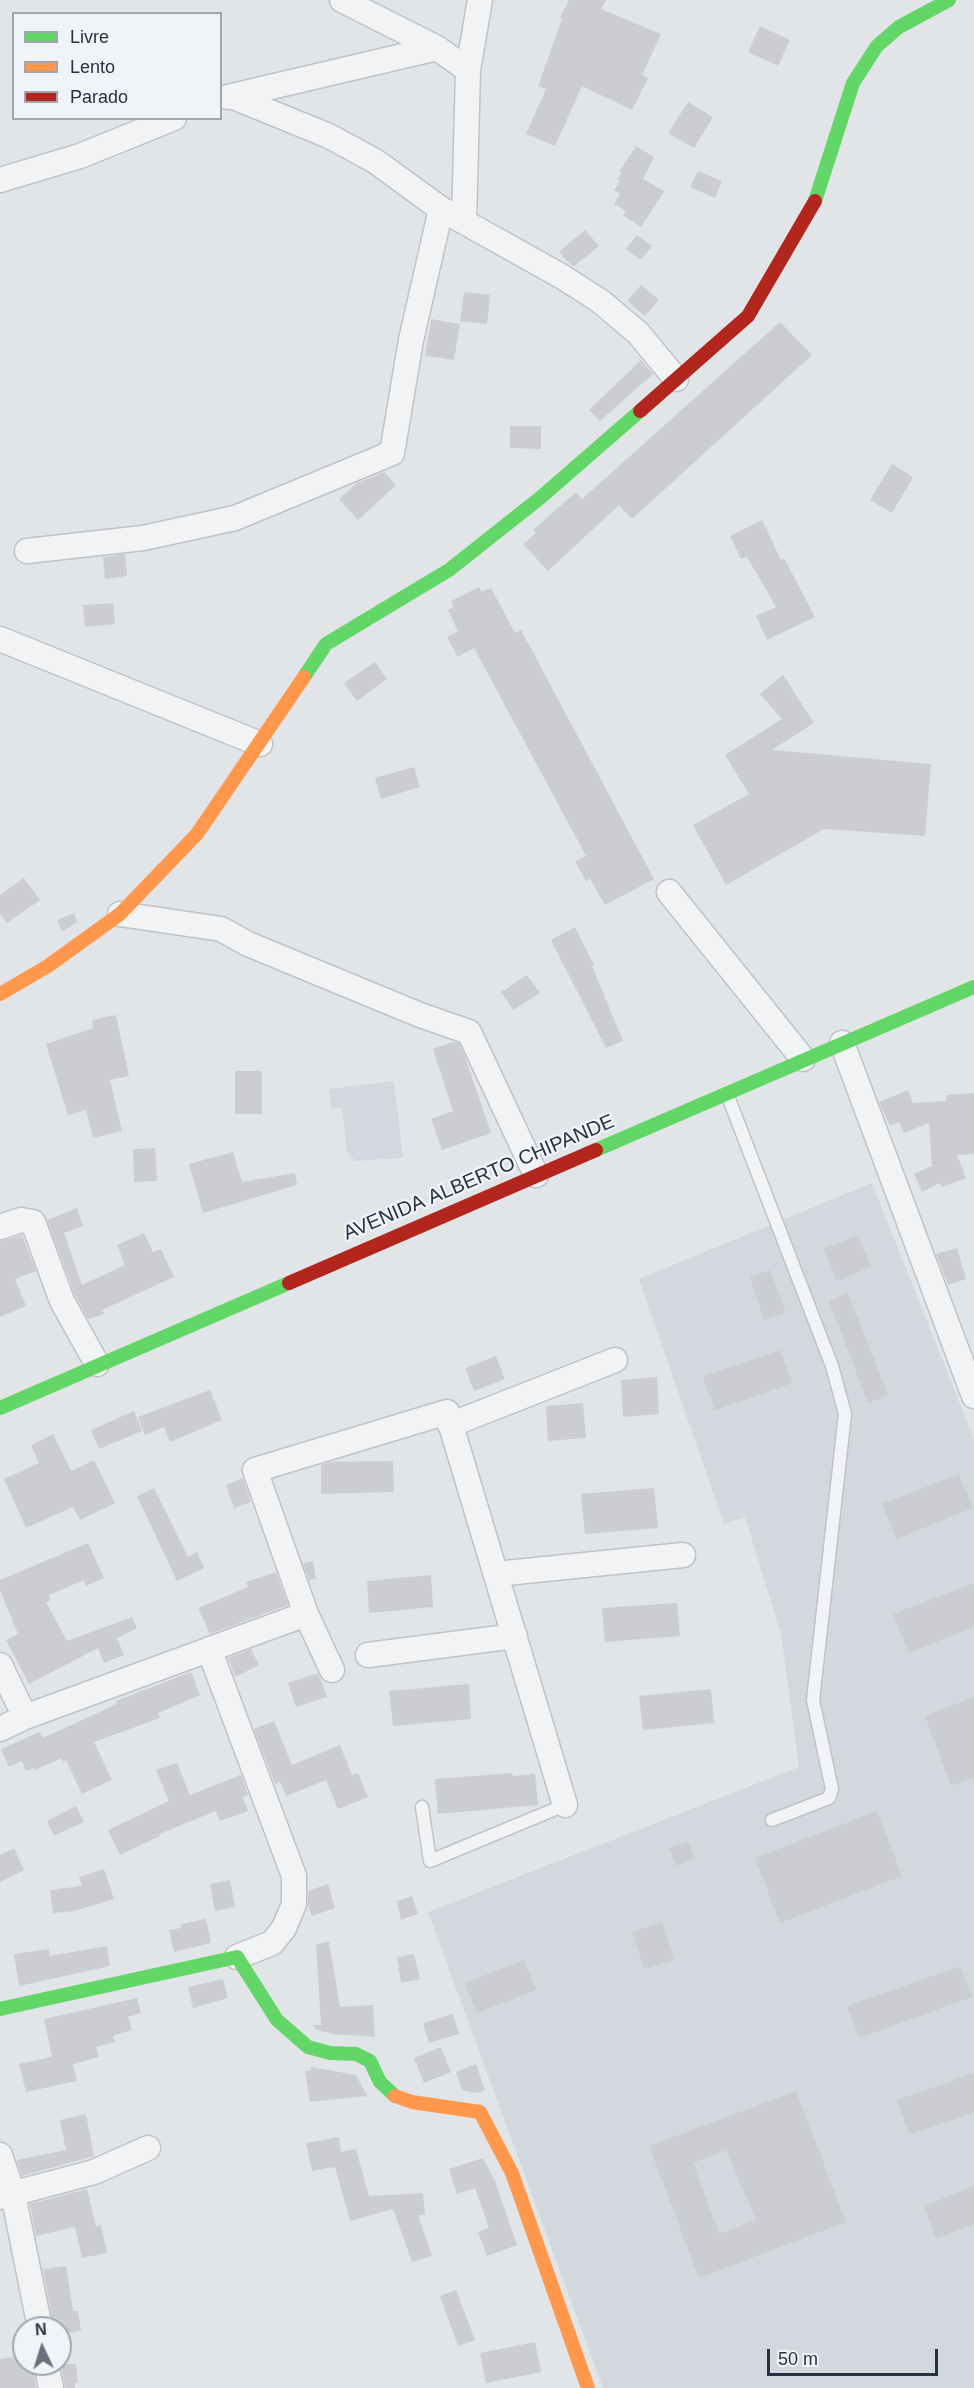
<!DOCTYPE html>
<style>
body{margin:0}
#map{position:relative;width:974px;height:2388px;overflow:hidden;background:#e2e5e8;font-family:Arial,sans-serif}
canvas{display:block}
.legend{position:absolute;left:12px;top:12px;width:210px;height:108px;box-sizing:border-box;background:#f0f3f8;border:2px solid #a0a6b0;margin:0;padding:8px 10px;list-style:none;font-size:18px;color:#273243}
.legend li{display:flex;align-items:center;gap:12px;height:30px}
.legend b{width:30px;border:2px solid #a0a6b0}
.north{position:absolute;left:12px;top:2316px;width:60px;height:60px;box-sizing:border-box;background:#f0f3f8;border:2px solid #a0a6b0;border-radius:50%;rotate:356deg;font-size:16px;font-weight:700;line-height:24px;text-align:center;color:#273243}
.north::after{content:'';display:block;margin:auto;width:21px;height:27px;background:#68717d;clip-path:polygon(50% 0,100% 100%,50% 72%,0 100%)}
.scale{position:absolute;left:767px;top:2349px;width:171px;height:27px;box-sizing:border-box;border:3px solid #273243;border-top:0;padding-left:8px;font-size:18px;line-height:21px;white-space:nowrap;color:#273243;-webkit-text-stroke:4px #f0f3f8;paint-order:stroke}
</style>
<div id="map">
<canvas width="974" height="2388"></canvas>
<ul class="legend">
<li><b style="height:8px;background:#63d668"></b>Livre</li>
<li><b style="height:8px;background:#ff974d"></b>Lento</li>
<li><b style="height:8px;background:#b3261e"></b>Parado</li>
</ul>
<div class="north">N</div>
<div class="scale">50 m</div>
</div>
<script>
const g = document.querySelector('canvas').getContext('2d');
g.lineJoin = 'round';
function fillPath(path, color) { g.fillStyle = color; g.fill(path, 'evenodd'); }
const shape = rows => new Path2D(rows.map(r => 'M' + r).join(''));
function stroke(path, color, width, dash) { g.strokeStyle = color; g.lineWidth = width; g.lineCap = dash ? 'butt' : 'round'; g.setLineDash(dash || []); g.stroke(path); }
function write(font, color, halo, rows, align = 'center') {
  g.font = font + ' Arial,sans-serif'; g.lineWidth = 4.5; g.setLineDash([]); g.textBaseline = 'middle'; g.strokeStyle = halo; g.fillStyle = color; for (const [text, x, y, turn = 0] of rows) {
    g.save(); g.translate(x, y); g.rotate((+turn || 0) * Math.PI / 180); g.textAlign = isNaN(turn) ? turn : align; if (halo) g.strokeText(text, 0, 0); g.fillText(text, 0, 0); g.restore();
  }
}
fillPath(shape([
 [394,1081,403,1158,355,1161,347,1152,342,1108,331,1109,329,1089],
 [872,1183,974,1439,974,2388,603,2388,428,1912,799,1767,781,1634,745,1517,724,1524,639,1279]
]), '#d3d8df');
fillPath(shape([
 [569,0,606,0,601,9,661,34,642,75,648,78,632,110,582,86,555,146,526,134,546,89,538,86,562,19,560,18],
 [760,26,790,40,778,66,748,52],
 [688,102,713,117,694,148,668,133],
 [636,146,654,157,643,179,664,191,641,227,623,215,626,211,614,204,620,194,614,190,620,181,617,179,622,173,619,172],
 [698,171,722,181,715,198,690,187],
 [585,230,599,246,573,267,559,252],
 [637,235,652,246,641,260,626,249],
 [641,285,659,300,645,316,627,301],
 [464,292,490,295,487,324,460,321],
 [431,319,460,324,454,360,425,356],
 [780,322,812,355,632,519,619,505,548,571,523,544,536,533,533,530,576,492,582,499],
 [641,360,653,374,600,421,589,410],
 [510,426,541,426,541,449,510,448],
 [892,464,913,477,892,513,870,500],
 [384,472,396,485,358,520,339,499,357,483],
 [762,520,781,560,784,558,815,617,767,640,756,616,776,607,747,557,741,559,730,536],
 [125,554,127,576,105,579,103,557],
 [479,587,482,592,491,588,515,633,521,630,654,879,605,905,590,879,586,881,575,861,586,856,474,648,458,657,447,637,458,631,448,610,454,607,451,601],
 [113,603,115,624,85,627,83,605],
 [375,662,387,679,357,701,344,683],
 [783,675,814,723,772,750,931,764,925,836,824,829,726,885,693,825,749,794,725,755,782,719,760,694],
 [414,767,420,787,381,799,375,778],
 [24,878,40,900,7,923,0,914,0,895],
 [74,913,77,922,62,932,57,920],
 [575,927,594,965,592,966,623,1041,606,1048,551,940],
 [527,975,540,993,513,1010,501,992],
 [116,1015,129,1076,110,1080,122,1131,93,1138,86,1110,68,1115,46,1044,93,1028,92,1020],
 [453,1042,459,1043,465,1057,491,1133,442,1150,431,1119,453,1111,433,1049],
 [235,1071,262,1071,262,1114,235,1114],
 [908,1090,913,1103,946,1101,946,1095,974,1093,974,1154,957,1155,966,1178,942,1187,940,1183,922,1192,914,1174,932,1166,929,1123,904,1133,899,1122,890,1126,879,1102],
 [155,1148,157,1181,134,1182,133,1149],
 [233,1152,242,1182,295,1173,297,1185,203,1213,189,1164],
 [77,1208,83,1226,64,1233,82,1285,125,1265,117,1245,144,1233,153,1252,161,1249,174,1277,102,1310,104,1314,88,1319,75,1295,47,1220],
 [22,1235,36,1271,15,1279,26,1306,0,1317,0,1241],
 [858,1235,871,1267,837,1281,824,1249],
 [957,1248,966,1279,948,1285,936,1254],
 [770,1270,786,1313,764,1320,750,1277],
 [848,1293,888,1395,868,1403,829,1301],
 [780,1350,792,1383,715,1410,703,1377],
 [496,1356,505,1379,474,1391,465,1368],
 [657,1377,659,1414,623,1417,621,1380],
 [210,1390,222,1420,170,1442,164,1427,145,1435,138,1417],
 [583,1403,586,1438,548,1441,546,1406],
 [134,1411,142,1431,99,1449,91,1430],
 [53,1434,71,1471,94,1460,115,1503,80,1520,73,1507,26,1528,4,1479,39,1463,31,1445],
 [393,1461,394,1492,321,1494,321,1465,330,1462],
 [959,1474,973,1508,896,1539,882,1504],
 [243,1478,251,1502,234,1508,226,1485],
 [154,1488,188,1557,197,1552,204,1568,177,1581,137,1496],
 [654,1488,658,1528,585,1534,581,1494],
 [88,1543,104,1578,86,1586,84,1580,49,1595,51,1600,46,1602,67,1641,132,1617,137,1628,117,1638,124,1655,104,1663,98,1648,29,1684,6,1640,18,1634,0,1590,0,1580],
 [313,1561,316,1579,309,1580,303,1563],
 [276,1572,288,1605,210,1634,198,1608,248,1587,246,1582],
 [431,1575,433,1607,369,1613,367,1581],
 [974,1583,974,1627,909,1653,893,1614],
 [677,1603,680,1636,605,1642,602,1608],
 [251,1649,259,1665,235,1677,228,1658],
 [191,1672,200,1695,158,1713,160,1718,94,1742,112,1780,82,1794,66,1760,63,1762,62,1758,35,1770,33,1768,26,1771,22,1761,9,1767,1,1749,40,1732,43,1738,117,1704,116,1701],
 [318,1673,327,1697,296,1707,288,1683],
 [469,1684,471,1719,393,1726,389,1691],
 [711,1689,714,1723,643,1730,639,1696],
 [974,1697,974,1778,951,1786,925,1716],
 [274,1721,292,1765,340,1745,352,1775,358,1773,368,1797,338,1809,326,1780,286,1796,280,1782,275,1784,254,1729],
 [177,1763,190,1795,241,1775,248,1795,242,1797,248,1811,220,1821,216,1811,159,1834,160,1836,120,1855,108,1830,169,1801,156,1770],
 [512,1773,513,1776,535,1774,538,1805,438,1814,435,1779],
 [76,1806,84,1822,54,1836,47,1821],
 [877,1811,902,1876,780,1923,755,1858],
 [688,1841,695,1859,676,1866,669,1848],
 [14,1848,24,1870,0,1882,0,1855],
 [104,1869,114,1899,74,1911,53,1913,50,1890,82,1886,79,1877],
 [230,1880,235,1907,215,1911,210,1884],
 [328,1884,335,1908,312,1916,308,1906,308,1891],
 [412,1896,418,1914,401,1920,397,1901],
 [206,1919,211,1943,174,1952,169,1930,181,1928,181,1924],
 [662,1922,674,1960,644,1969,632,1932],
 [329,1942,340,2007,373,2005,375,2037,333,2034,317,2030,312,2025,321,2025,316,1944],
 [107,1946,110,1966,19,1986,14,1954,49,1949,50,1956],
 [414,1954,420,1979,401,1983,397,1957],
 [524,1960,536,1990,477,2013,465,1983],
 [961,1966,972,1997,859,2038,847,2006],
 [223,1979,228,1998,193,2008,188,1987],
 [137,1998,141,2013,128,2017,132,2030,113,2036,115,2042,96,2047,99,2057,73,2064,77,2081,26,2092,19,2064,52,2057,44,2019],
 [453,2014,459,2034,429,2043,423,2023],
 [441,2047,451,2072,424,2083,414,2058],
 [476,2064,485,2090,478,2093,462,2090,456,2072],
 [311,2067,356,2075,367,2096,310,2102,305,2071,311,2070],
 [974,2073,974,2112,909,2135,897,2100],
 [796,2091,846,2222,699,2278,649,2146],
 [726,2150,756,2220,719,2234,693,2163],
 [86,2114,94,2156,22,2176,17,2160,66,2150,60,2120],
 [339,2137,341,2152,356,2149,369,2196,423,2193,425,2215,418,2215,432,2256,412,2262,393,2209,350,2221,335,2167,312,2171,306,2143],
 [483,2158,495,2181,517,2245,487,2256,478,2232,489,2228,475,2188,457,2194,449,2169],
 [974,2186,974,2224,936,2239,924,2206],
 [87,2189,96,2226,101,2225,107,2253,82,2258,75,2227,36,2236,30,2204],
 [66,2266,73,2311,78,2311,81,2331,60,2334,60,2328,54,2328,43,2269],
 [456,2290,475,2340,458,2346,440,2296],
 [535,2342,541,2372,486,2383,480,2353],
 [24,2356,24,2364,32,2364,36,2388,0,2388,0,2359],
 [61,2364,76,2364,78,2383,75,2383,75,2388,65,2388]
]), '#cbcdd0');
const lane = shape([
 [727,1094,832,1366,845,1414,813,1700,832,1789,829,1798,772,1820],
 [422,1807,430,1861,565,1805]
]);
const street = shape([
 [342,0,437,48,468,70],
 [231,96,329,136,375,161,441,209,561,276,600,301,638,333,676,379],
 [228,97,437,48],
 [0,180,80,156,174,118],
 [464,222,468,70,480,0],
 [27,551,143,538,235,518,392,453,411,340,441,209],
 [0,639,260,744],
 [669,892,803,1059],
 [120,914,221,929,248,944,420,1015,469,1032,536,1175],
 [842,1043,974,1396],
 [0,1227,21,1220,33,1222,62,1301,97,1364],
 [450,1425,615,1360],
 [496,1574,683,1555],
 [209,1649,294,1876,294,1904,284,1928,272,1943,237,1957],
 [368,1655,515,1636],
 [0,1665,25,1717],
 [332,1670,306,1614,255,1470,447,1412,565,1805],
 [0,1729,25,1717,306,1614],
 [0,2155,13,2194,40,2328],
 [0,2197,94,2172,148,2148],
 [46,2364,51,2388]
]);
stroke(lane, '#c0c3c6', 15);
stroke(street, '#c0c3c6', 27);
stroke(lane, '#f2f3f5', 12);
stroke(street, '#f2f3f5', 24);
stroke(shape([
 [815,201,853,83,877,46,899,27,949,0],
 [304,677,326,644,449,570,540,498,640,411],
 [596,1150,974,987],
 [0,1408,289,1283],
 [0,2009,237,1957,277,2020,308,2047,330,2053,356,2054,370,2061,380,2082,395,2096]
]), '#63d668', 14);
stroke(shape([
 [0,994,48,966,120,914,197,834,304,677],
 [395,2096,412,2102,480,2112,512,2173,588,2388]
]), '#ff974d', 14);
stroke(shape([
 [640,411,748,316,815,201],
 [289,1283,596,1150]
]), '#b3261e', 14);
write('20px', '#273243', '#f0f3f8', [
 ["AVENIDA ALBERTO CHIPANDE",479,1178,-23]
]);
</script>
